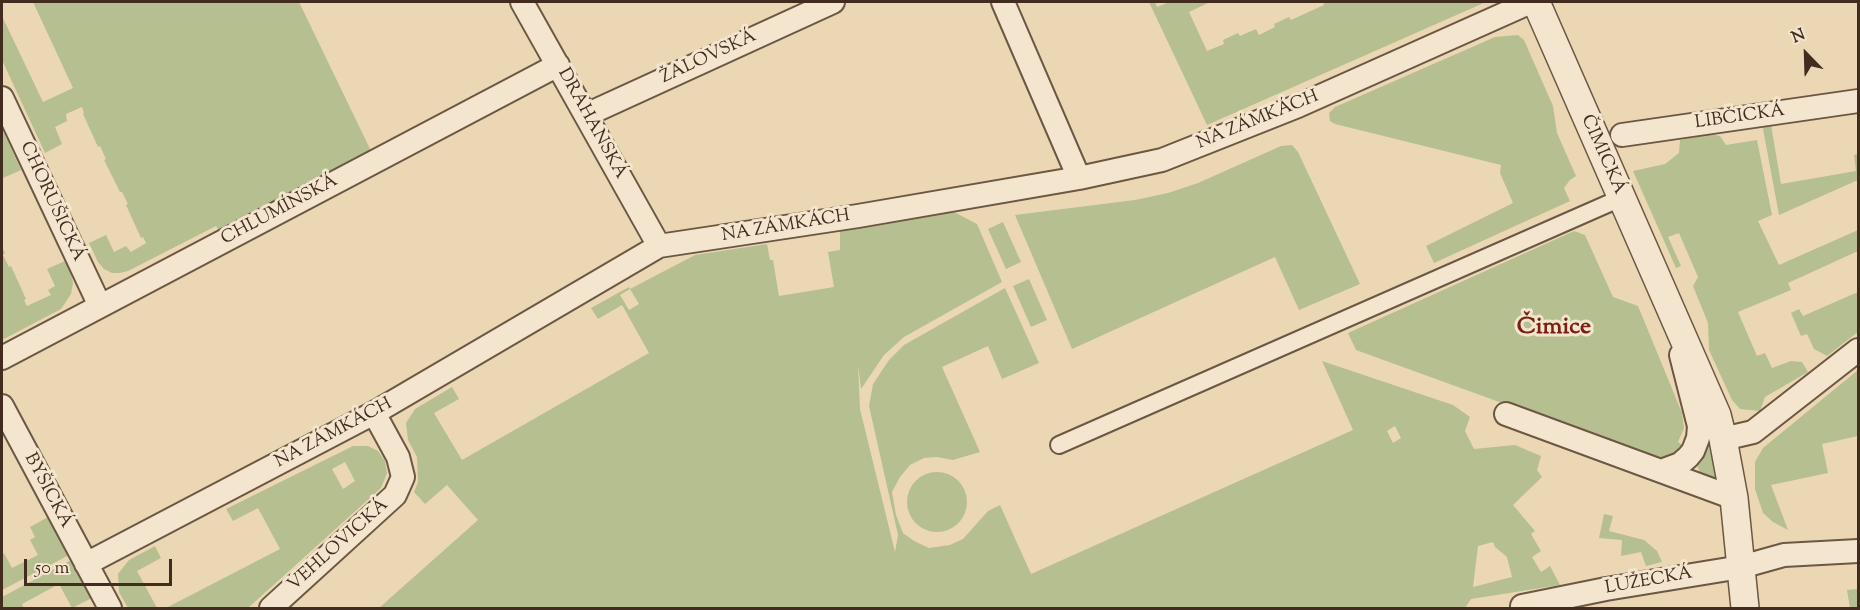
<!DOCTYPE html>
<meta charset="utf-8">
<style>
body{margin:0}
#map{position:relative;width:1860px;height:610px;overflow:hidden;background:#ecd7b4;font-family:"Sorts Mill Goudy",serif}
canvas{display:block}
.frame{position:absolute;inset:0;border:3px solid #412c1f;pointer-events:none}
.north{position:absolute;left:1776px;top:24px;width:60px;height:60px;-webkit-text-stroke:4px #f3e5ce;paint-order:stroke;rotate:337deg;font-size:16px;font-weight:700;line-height:24px;text-align:center;color:#412c1f}
.north::after{content:'';display:block;margin:auto;width:21px;height:27px;background:#412c1f;clip-path:polygon(50% 0,100% 100%,50% 72%,0 100%)}
.scale{position:absolute;left:24px;top:559px;width:148px;height:27px;box-sizing:border-box;border:3px solid #412c1f;border-top:0;padding-left:8px;font-size:18px;line-height:21px;white-space:nowrap;color:#412c1f;-webkit-text-stroke:4px #f3e5ce;paint-order:stroke}
</style>
<div id="map">
<canvas width="1860" height="610"></canvas>
<div class="frame"></div>
<div class="north">N</div>
<div class="scale">50 m</div>
</div>
<script>
const g = document.querySelector('canvas').getContext('2d');
g.lineJoin = 'round';
function fillPath(path, color) { g.fillStyle = color; g.fill(path, 'evenodd'); }
const shape = rows => new Path2D(rows.map(r => 'M' + r).join(''));
function stroke(path, color, width, dash) { g.strokeStyle = color; g.lineWidth = width; g.lineCap = dash ? 'butt' : 'round'; g.setLineDash(dash || []); g.stroke(path); }
function write(font, color, halo, rows, align = 'center') {
  g.font = font + ' "Sorts Mill Goudy",serif'; g.lineWidth = 6; g.setLineDash([]); g.textBaseline = 'middle'; g.strokeStyle = halo; g.fillStyle = color; for (const [text, x, y, turn = 0] of rows) {
    g.save(); g.translate(x, y); g.rotate((+turn || 0) * Math.PI / 180); g.textAlign = isNaN(turn) ? turn : align; if (halo) g.strokeText(text, 0, 0); g.fillText(text, 0, 0); g.restore();
  }
}
fillPath(shape([
 [33,2,299,2,371,151,219,231,216,226,128,271,120,273,112,273,104,269,98,262,89,243,106,235,114,252,126,246,131,252,146,243,143,237,141,238,126,205,128,204,122,192,120,192,104,160,106,159,100,146,98,147,83,114,84,113,82,107,66,114,67,121,55,127,62,144,45,153,2,60,2,16,43,102,73,88],
 [1149,2,1155,2,1157,7,1169,2,1210,2,1189,12,1207,51,1224,44,1223,40,1238,33,1240,36,1256,29,1259,35,1275,27,1274,24,1289,17,1291,20,1324,5,1323,2,1486,2,1207,125],
 [1518,35,1524,40,1553,106,1557,133,1576,176,1570,180,1564,188,1570,201,1434,263,1426,246,1513,203,1500,173,1501,165,1335,124,1330,121,1329,113,1335,107,1495,37],
 [1771,125,1781,184,1856,171,1854,155,1858,154,1858,180,1779,215,1763,129,1765,126],
 [2,129,21,170,3,178,2,175],
 [1709,134,1720,136,1726,145,1757,140,1772,215,1758,221,1779,265,1858,230,1858,251,1788,283,1791,290,1738,312,1757,356,1765,353,1772,368,1791,361,1802,362,1808,372,1765,397,1760,411,1740,409,1732,400,1709,350,1708,323,1693,286,1698,277,1679,233,1668,237,1681,266,1676,268,1633,171,1665,164,1679,153,1680,140],
 [1292,145,1298,152,1360,284,1299,310,1275,257,1072,349,1015,215,1135,200,1168,193,1198,183,1281,146],
 [954,212,977,224,1002,282,904,337,884,355,861,389,858,364,860,409,895,552,898,535,869,406,873,384,889,360,904,345,1005,288,1039,363,1002,379,988,346,942,367,980,452,953,460,937,457,924,458,910,465,900,477,892,492,896,515,903,533,914,541,929,548,950,545,963,539,988,511,1000,505,1031,574,1353,430,1322,361,1453,405,1470,417,1465,431,1474,449,1515,445,1541,456,1537,470,1542,477,1513,505,1535,531,1531,534,1541,551,1532,557,1541,572,1550,566,1560,585,1471,599,1465,608,379,608,478,520,447,485,425,504,414,492,418,482,417,457,408,440,406,423,415,409,452,387,459,399,434,413,462,460,649,353,622,305,598,319,591,308,629,287,630,289,695,255,767,244,770,260,773,260,779,296,834,287,828,252,840,250,840,231],
 [630,289,639,304,629,310,620,295],
 [1395,426,1401,438,1393,443,1387,431],
 [1493,542,1495,547,1507,557,1512,577,1473,587,1478,546],
 [1003,222,1021,262,1006,269,988,229],
 [1574,231,1585,235,1613,297,1638,306,1682,413,1684,428,1678,442,1685,447,1676,454,1667,458,1651,457,1356,350,1348,333],
 [2,247,5,253,3,255,9,267,11,266,26,299,24,300,27,306,51,295,48,290,55,286,47,269,65,261,71,274,73,283,71,294,61,309,2,340],
 [1029,279,1047,320,1031,327,1013,286],
 [1858,292,1858,332,1827,356,1814,349,1807,334,1801,336,1791,313,1799,309,1803,316],
 [1858,370,1858,436,1822,444,1828,473,1771,485,1788,530,1773,522,1763,513,1755,489,1755,462,1763,448],
 [1709,426,1717,473,1714,479,1701,475,1696,463],
 [353,446,368,446,378,451,385,461,387,473,381,488,248,608,166,608,280,549,258,508,233,521,226,509],
 [345,462,355,481,343,489,332,469],
 '907 502a30 30 0 1 1 60 0a30 30 0 1 1-60 0Z',
 [1604,514,1613,516,1609,531,1644,540,1657,551,1662,562,1646,566,1641,552,1621,556,1622,540,1599,538],
 [50,516,71,554,2,590,2,555,4,553,12,568,38,555,30,540,35,537,30,527],
 [155,546,161,558,137,571,157,608,128,608,119,592,118,574,129,560],
 [73,559,94,597,72,608,59,584,22,604,24,608,2,608,2,597],
 [1858,589,1858,608,1850,608,1847,590]
]), '#b5bf8f');
const pedestrian = shape([
 [1059,445,1621,198]
]);
const minor = shape([
 [522,2,659,246],
 [1003,2,1079,178],
 [2,98,100,306],
 [586,115,833,2],
 [1622,135,1858,101],
 [2,358,558,65],
 [2,406,110,608],
 [1506,414,1734,498],
 [1723,439,1753,432,1858,350],
 [1661,471,1680,464,1688,457,1693,451,1698,438,1699,426,1681,355],
 [86,564,374,413,659,246,858,216,1079,178,1162,160,1298,106,1531,2],
 [1522,606,1606,589,1741,567,1784,555,1858,551],
 [271,608,395,495,403,477,398,457,374,413]
]);
const tertiary = shape([
 [1536,2,1717,415,1723,439,1734,498,1745,608]
]);
stroke(pedestrian, '#6c5744', 20);
stroke(minor, '#6c5744', 26);
stroke(tertiary, '#6c5744', 30);
stroke(pedestrian, '#f3e5ce', 16);
stroke(minor, '#f3e5ce', 22);
stroke(tertiary, '#f3e5ce', 27);
write('18px', '#412c1f', '#f3e5ce', [
 ["ŽALOVSKÁ",709,58,-25],
 ["LIBČICKÁ",1740,118,-8],
 ["NA ZÁMKÁCH",1258,121,-22],
 ["DRAHANSKÁ",591,124,61],
 ["ČIMICKÁ",1602,155,66],
 ["CHORUŠICKÁ",51,202,65],
 ["CHLUMÍNSKÁ",280,211,-28],
 ["NA ZÁMKÁCH",786,227,-9],
 ["NA ZÁMKÁCH",334,434,-28],
 ["BYŠICKÁ",47,491,62],
 ["VEHLOVICKÁ",339,546,-42],
 ["LUŽECKÁ",1649,582,-10]
]);
write('bold 24px', '#7a1f14', '#f3e5ce', [
 ["Čimice",1554,329]
]);
</script>
